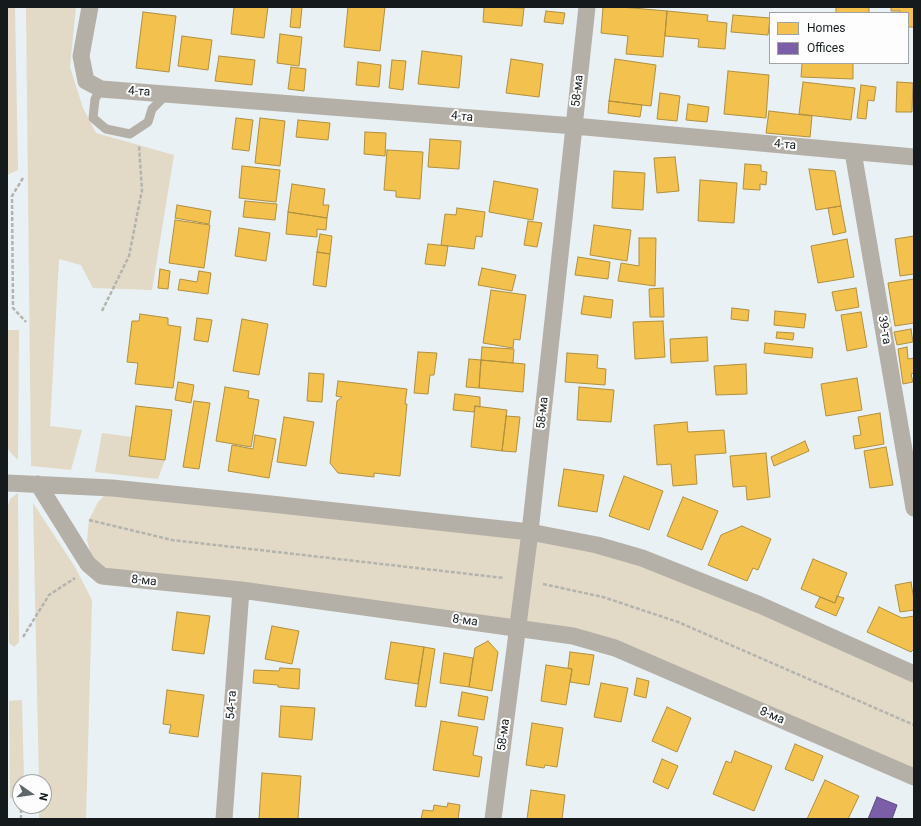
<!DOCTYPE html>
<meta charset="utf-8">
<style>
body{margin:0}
#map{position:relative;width:921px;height:826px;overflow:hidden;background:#e9f1f4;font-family:Roboto,sans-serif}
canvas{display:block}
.frame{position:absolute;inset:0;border:8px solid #151b1d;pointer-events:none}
.legend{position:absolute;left:769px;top:12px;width:140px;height:52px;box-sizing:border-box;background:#fdfdfd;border:1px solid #a0a3a3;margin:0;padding:5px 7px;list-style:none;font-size:12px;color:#151b1d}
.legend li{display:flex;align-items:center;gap:8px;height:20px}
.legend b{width:20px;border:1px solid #a0a3a3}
.north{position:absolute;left:12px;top:774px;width:40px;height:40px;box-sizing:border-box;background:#fdfdfd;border:1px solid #a0a3a3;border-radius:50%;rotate:103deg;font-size:11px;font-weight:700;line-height:16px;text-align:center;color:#151b1d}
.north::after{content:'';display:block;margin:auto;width:14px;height:18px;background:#5f6668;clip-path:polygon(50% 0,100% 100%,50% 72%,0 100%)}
</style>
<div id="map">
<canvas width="921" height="826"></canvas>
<div class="frame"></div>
<ul class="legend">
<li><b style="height:11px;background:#f2c14e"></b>Homes</li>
<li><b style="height:11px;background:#7b5ea7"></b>Offices</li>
</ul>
<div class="north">N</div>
</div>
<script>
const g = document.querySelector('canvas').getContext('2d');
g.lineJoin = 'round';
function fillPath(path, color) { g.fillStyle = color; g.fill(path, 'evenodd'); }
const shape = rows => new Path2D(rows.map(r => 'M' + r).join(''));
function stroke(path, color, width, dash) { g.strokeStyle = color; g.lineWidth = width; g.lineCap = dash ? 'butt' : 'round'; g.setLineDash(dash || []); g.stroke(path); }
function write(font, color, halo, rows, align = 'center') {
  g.font = font + ' Roboto,sans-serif'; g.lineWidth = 4; g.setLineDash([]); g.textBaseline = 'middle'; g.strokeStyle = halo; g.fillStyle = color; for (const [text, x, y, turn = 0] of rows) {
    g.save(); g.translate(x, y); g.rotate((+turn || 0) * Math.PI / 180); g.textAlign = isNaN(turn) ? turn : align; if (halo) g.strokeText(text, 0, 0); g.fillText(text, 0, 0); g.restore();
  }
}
fillPath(shape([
 [7,7,15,7,18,170,7,175],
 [26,7,76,7,70,67,83,108,96,133,174,155,152,290,93,288,81,265,59,259,50,426,82,430,71,470,31,466],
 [7,330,19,330,18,460,9,451,7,445],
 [102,433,132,437,129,456,165,460,158,479,95,472],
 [112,488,597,545,914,674,914,777,615,648,102,576,92,559,87,540,89,520,98,502],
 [18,493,19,642,14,647,9,643,7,509,10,499],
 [33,503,75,567,92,600,86,819,39,819,39,806,44,806,44,782,39,782],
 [22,700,24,781,20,782,20,791,17,799,10,798,9,701]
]), '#e2d9c6');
const homes = shape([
 [234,7,268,7,264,38,231,34,234,7],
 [292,7,302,7,300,28,290,27,292,7],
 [348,7,385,7,380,51,344,47,348,7],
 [484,7,524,8,522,26,483,22,484,7],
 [603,7,621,7,667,11,663,57,626,54,628,36,601,33,603,7],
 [836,7,869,7,869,13,836,13,836,7],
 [891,7,914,7,914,27,908,27,908,13,900,13,900,11,891,11,891,7],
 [546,11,565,13,563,24,544,22,546,11],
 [667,11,708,15,707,21,727,23,725,49,698,47,699,39,665,36,667,11],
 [143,12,176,16,169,72,136,68,143,12],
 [733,15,770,18,768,35,731,32,733,15],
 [280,34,302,37,299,66,277,63,280,34],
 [182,36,212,40,208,70,178,66,182,36],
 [422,51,462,56,459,88,418,84,422,51],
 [219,56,255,60,252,85,215,81,219,56],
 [511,59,543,64,539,97,506,93,511,59],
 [615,59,656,65,651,106,609,101,615,59],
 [392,60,406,61,403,90,389,88,392,60],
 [358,62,381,65,379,87,356,85,358,62],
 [802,63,853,63,853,79,801,77,802,63],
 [291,67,306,69,304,91,288,89,291,67],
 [728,71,769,75,766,118,724,114,728,71],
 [803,82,855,88,851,120,799,114,803,82],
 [897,82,913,83,912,112,896,112,897,82],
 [861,85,876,87,874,101,868,100,866,119,857,118,861,85],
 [660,93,680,96,677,121,657,119,660,93],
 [609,101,642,105,640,117,608,113,609,101],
 [688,104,709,107,707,122,686,120,688,104],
 [769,111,812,116,810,137,766,133,769,111],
 [236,118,253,120,249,151,232,149,236,118],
 [260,118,285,121,280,166,255,163,260,118],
 [298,120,330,123,328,140,296,137,298,120],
 [365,132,386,133,385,156,364,154,365,132],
 [430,139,461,141,459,169,428,167,430,139],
 [387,150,423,152,420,199,396,197,396,191,384,190,387,150],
 [675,157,679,191,657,193,654,158,675,157],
 [745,164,761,165,761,171,767,172,766,185,760,184,760,190,743,189,745,164],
 [242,166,280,170,276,202,239,198,242,166],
 [809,169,835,171,841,206,816,210,809,169],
 [614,171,645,173,643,210,612,208,614,171],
 [700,180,737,183,734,223,698,221,700,180],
 [494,181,538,189,533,220,489,212,494,181],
 [292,184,325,189,323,205,329,205,327,218,288,212,292,184],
 [245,201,277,204,275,220,243,217,245,201],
 [177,205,211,211,209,224,175,218,177,205],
 [841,206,846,232,833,235,828,208,841,206],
 [457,208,485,212,482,237,476,236,474,249,441,245,445,214,456,215,457,208],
 [288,212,327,218,326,230,317,229,317,237,286,234,288,212],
 [175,220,210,225,204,268,169,263,175,220],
 [528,221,542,223,537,247,524,245,528,221],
 [594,225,631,230,627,261,590,255,594,225],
 [239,228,270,233,266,261,235,256,239,228],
 [320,234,332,236,330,254,317,252,320,234],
 [914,236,914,274,900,276,895,239,914,236],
 [639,238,656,238,655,286,618,281,621,263,639,266,639,238],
 [847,239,854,277,818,283,811,246,847,239],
 [428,244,448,246,445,266,425,264,428,244],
 [317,252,330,254,326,287,313,285,317,252],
 [578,257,610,262,608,279,575,275,578,257],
 [482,268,516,275,512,291,478,285,482,268],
 [160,269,170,271,168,289,158,288,160,269],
 [199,271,211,273,208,294,178,290,180,279,197,282,199,271],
 [914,279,914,323,895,326,888,283,914,279],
 [663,288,664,317,650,317,649,289,663,288],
 [856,288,859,307,836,311,832,292,856,288],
 [491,290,526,295,520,340,514,339,513,348,483,343,491,290],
 [584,296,613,300,611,318,581,314,584,296],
 [732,308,749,310,748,321,731,319,732,308],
 [775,311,806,314,804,328,774,325,775,311],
 [861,312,867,347,847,351,841,315,861,312],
 [140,314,168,318,168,325,181,327,173,388,135,384,138,363,127,362,132,321,139,321,140,314],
 [197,318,212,320,208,342,194,340,197,318],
 [242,319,268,324,259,375,233,371,242,319],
 [663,321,665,357,635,359,633,322,663,321],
 [911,329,913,342,897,345,894,332,911,329],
 [777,332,794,333,793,340,776,338,777,332],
 [707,337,708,361,671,363,670,339,707,337],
 [765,343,813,348,812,358,764,353,765,343],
 [482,347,514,349,513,363,481,360,482,347],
 [907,347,908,359,914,358,914,373,911,374,913,382,903,384,898,349,907,347],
 [418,352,437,353,434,375,430,375,428,394,414,393,418,352],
 [567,353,598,355,597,368,606,369,605,385,565,382,567,353],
 [469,359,481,360,479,388,466,387,469,359],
 [481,360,525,364,523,392,479,388,481,360],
 [746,364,747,394,716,395,714,366,746,364],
 [309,373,324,374,322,402,307,401,309,373],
 [857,378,862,410,826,416,821,384,857,378],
 [338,381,407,389,405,404,407,404,400,476,374,473,374,477,338,473,330,463,337,401,342,397,336,396,338,381],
 [178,382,194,385,191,403,175,400,178,382],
 [225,387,249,391,248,398,259,400,251,447,216,441,225,387],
 [579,387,614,390,611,422,577,420,579,387],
 [455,394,480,397,480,407,475,406,474,412,453,410,455,394],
 [194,401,210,403,199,469,183,467,194,401],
 [136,406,172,410,165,460,129,456,136,406],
 [475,406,507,410,502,451,471,447,475,406],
 [880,413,884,444,855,449,853,436,861,435,858,417,880,413],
 [506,416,520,417,516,452,502,451,506,416],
 [284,417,314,422,306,466,277,462,284,417],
 [687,422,688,432,724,430,726,453,695,455,697,484,673,486,671,464,657,465,654,425,687,422],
 [255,435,276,439,269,478,228,471,232,445,253,449,255,435],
 [805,441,809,451,774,466,771,457,805,441],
 [886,447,893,485,870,488,864,451,886,447],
 [766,453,770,497,747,500,746,486,733,487,730,456,766,453],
 [564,469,604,475,597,512,558,506,564,469],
 [624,476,663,491,649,530,609,516,624,476],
 [683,497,718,511,702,550,667,536,683,497],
 [742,526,771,539,758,570,753,568,747,581,708,565,721,535,742,526],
 [813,559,847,573,835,603,801,589,813,559],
 [911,582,914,600,914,610,900,612,895,585,911,582],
 [837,596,844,598,836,616,815,607,820,597,835,603,837,596],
 [879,607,902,618,914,616,914,649,911,652,867,632,879,607],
 [177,612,210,616,204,654,172,650,177,612],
 [272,626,299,631,292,664,265,659,272,626],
 [488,641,498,652,492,691,469,687,475,648,488,641],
 [391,642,424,647,418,684,385,679,391,642],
 [424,647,435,649,426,707,415,706,424,647],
 [570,652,594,655,589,685,570,682,572,669,568,668,570,652],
 [444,653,473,658,469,687,440,683,444,653],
 [546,665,572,669,566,705,541,701,546,665],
 [280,668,300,669,299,689,278,687,278,685,253,683,254,670,279,671,280,668],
 [637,678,649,681,646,698,634,695,637,678],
 [601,683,628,688,621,722,594,717,601,683],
 [167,690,204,695,198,737,169,733,171,725,163,724,167,690],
 [462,692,488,697,484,720,458,716,462,692],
 [281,706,315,708,312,740,279,737,281,706],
 [667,707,691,718,677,752,652,741,667,707],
 [441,721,478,727,473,755,482,757,479,777,433,770,441,721],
 [532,723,563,728,557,767,545,765,544,768,526,765,532,723],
 [795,744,823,756,813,781,785,769,795,744],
 [735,751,772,766,754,811,713,794,726,761,731,763,735,751],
 [662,759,678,766,668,789,653,782,662,759],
 [262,773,301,776,298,819,259,819,262,773],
 [825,780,859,796,848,819,807,819,825,780],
 [531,790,565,795,562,819,527,819,531,790],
 [448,803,460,805,458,819,421,819,423,810,433,811,434,805,447,807,448,803]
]);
fillPath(homes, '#f2c14e');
stroke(homes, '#b08f3f', 1);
const offices = shape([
 [877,797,897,805,892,819,868,819,877,797]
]);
fillPath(offices, '#7b5ea7');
stroke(offices, '#5c4a7e', 1);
stroke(shape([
 [23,178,12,196,13,308,26,322],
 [102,311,129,256,142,190,139,146],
 [89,520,172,540,504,578],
 [543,584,603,597,678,622,914,725],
 [23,637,49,595,75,578],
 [21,819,21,810,24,806]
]), '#b4b4ae', 2.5, [4, 2]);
stroke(shape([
 [101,89,95,99,93,118,106,129,130,134,148,122,152,109,167,94]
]), '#b5b0a7', 9);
stroke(shape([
 [90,7,81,56,86,81,101,89,574,126,914,157],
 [853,152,914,508],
 [7,483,112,488,271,504,530,532,597,545,642,558,760,605,914,674],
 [38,484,88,564,102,576,241,590,573,636,615,648,914,777],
 [224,819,241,590],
 [493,819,530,532,587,7]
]), '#b5b0a7', 17);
write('12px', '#151b1d', '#fdfdfd', [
 ["58-ма",578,91,-84],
 ["4-та",139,92,4],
 ["4-та",462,117,5],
 ["4-та",785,145,5],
 ["39-та",884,330,80],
 ["58-ма",543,413,-84],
 ["8-ма",144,581,6],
 ["8-ма",465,621,8],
 ["54-та",232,705,-86],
 ["8-ма",772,716,23],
 ["58-ма",504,735,-83]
]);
</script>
